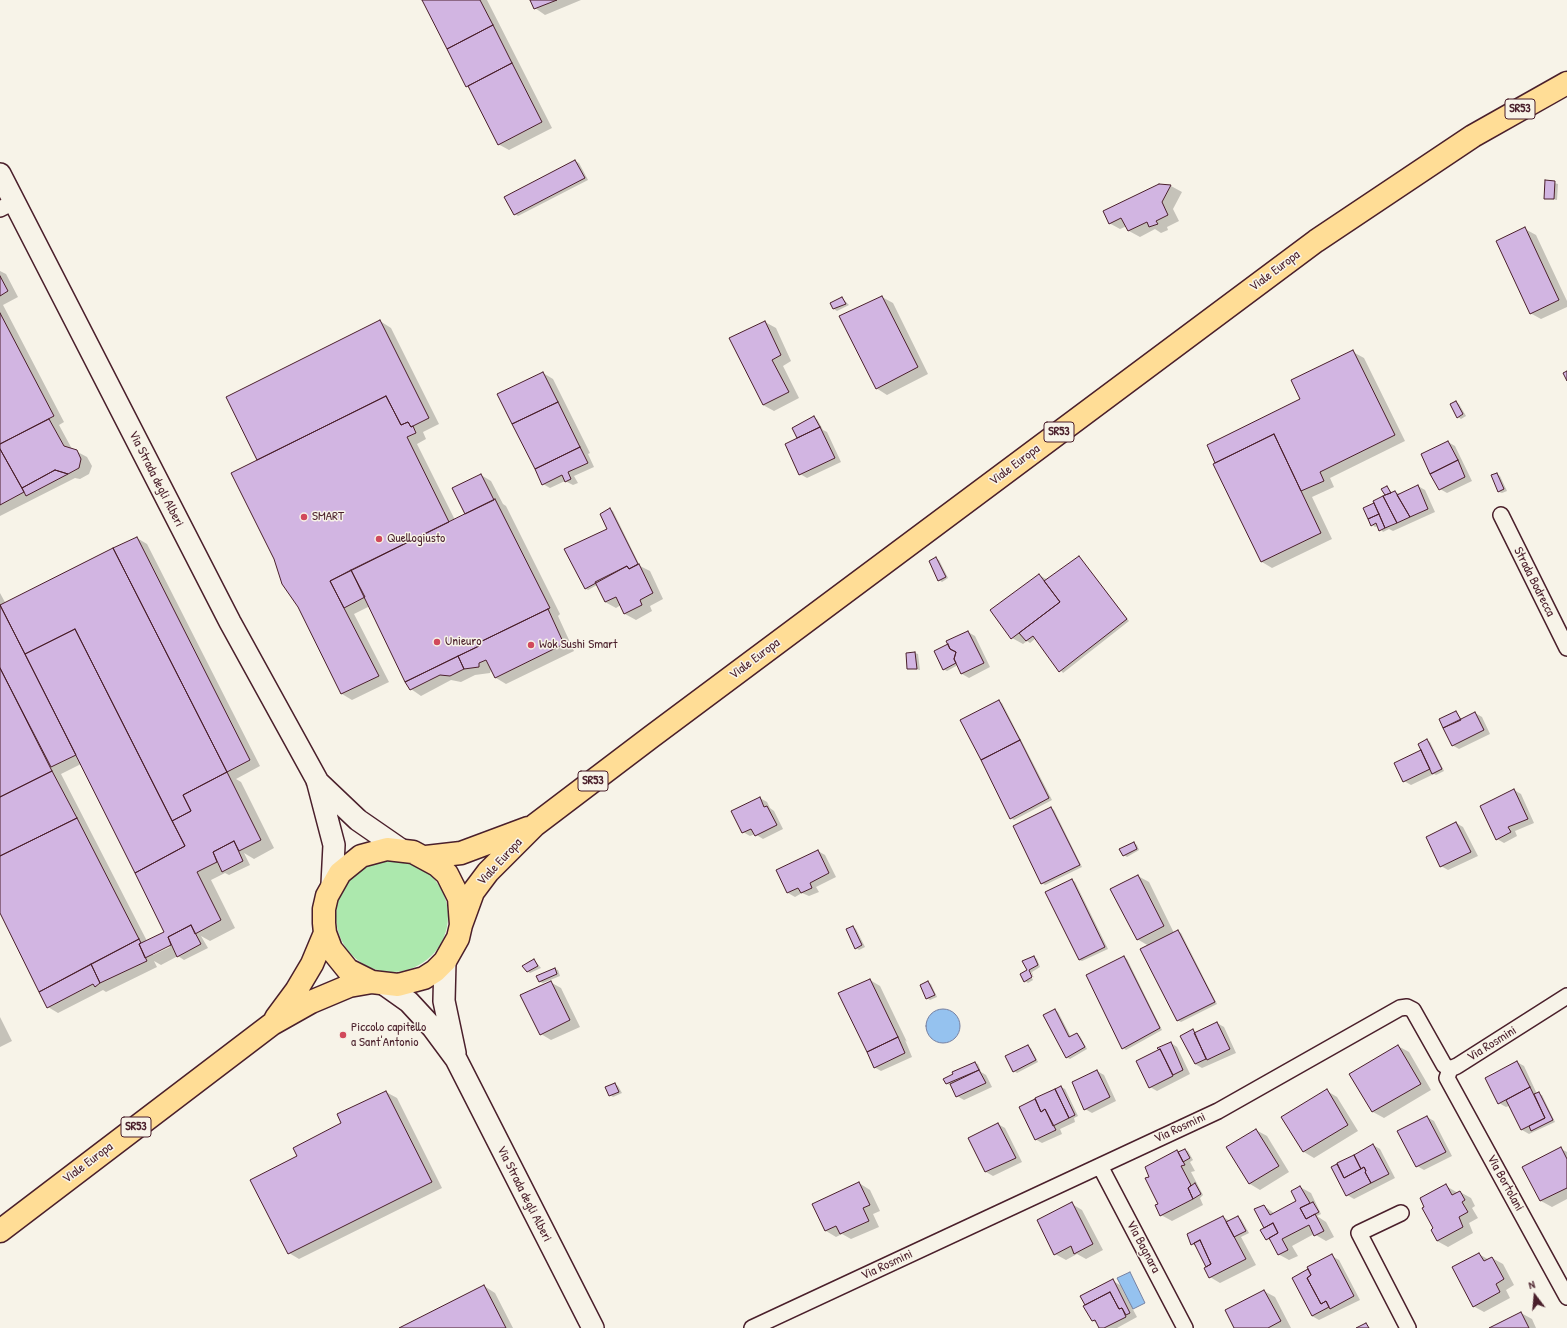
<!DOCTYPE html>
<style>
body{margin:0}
#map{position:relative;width:1567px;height:1328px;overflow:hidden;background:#f7f3e8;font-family:"Patrick Hand",sans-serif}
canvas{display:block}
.north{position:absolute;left:1515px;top:1276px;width:40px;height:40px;-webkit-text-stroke:3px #f7f3e8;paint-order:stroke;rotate:344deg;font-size:11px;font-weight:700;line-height:16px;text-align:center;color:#4a1f2b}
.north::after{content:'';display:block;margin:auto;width:14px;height:18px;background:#4a1f2b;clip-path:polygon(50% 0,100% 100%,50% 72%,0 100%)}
</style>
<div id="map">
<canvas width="1567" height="1328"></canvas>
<div class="north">N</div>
</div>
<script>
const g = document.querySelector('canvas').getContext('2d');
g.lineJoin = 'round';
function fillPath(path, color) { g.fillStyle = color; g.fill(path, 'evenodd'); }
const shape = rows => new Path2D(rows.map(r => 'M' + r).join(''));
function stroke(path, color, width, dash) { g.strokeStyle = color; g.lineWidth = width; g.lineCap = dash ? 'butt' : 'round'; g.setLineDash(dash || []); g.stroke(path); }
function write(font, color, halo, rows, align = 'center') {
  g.font = font + ' "Patrick Hand",sans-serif'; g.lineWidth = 3; g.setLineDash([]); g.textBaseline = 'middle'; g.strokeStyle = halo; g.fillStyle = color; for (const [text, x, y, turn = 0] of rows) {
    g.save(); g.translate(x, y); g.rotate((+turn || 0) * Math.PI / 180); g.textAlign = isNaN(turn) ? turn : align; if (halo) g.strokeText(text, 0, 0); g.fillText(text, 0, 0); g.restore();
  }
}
fillPath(shape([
 '336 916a56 56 0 1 1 112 0a56 56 0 1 1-112 0Z'
]), '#ace8ad');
const water = shape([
 '926 1026a17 17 0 1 1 34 0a17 17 0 1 1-34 0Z',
 [1130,1272,1145,1303,1133,1309,1117,1278,1130,1272]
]);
fillPath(water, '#95c2ef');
stroke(water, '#7781a1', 1);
fillPath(shape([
 [423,0,487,0,552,128,509,150,498,144],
 [531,0,581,0,545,15,535,8],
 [575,161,579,163,588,180,518,216,515,214],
 [1546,181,1558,184,1557,200,1545,198],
 [1159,185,1171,186,1182,192,1173,209,1179,221,1167,227,1168,230,1161,233,1155,229,1140,237,1129,231,1127,226,1120,229,1109,223],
 [1525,229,1536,235,1567,301,1567,307,1541,319,1530,313],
 [0,271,6,274,18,297,3,305,64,422,59,425,72,449,87,457,92,466,89,474,80,479,75,478,0,516],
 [882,297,893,303,928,374,887,395,876,388,841,317],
 [842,298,849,305,837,311,834,309],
 [380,321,391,328,439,424,423,432,426,439,417,444,455,520,466,514,481,475,491,481,503,504,506,506,560,614,558,616,574,651,506,684,496,678,491,669,490,673,475,675,461,682,451,680,421,696,411,689,370,606,354,614,389,682,352,700,342,694,259,460,227,398],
 [765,322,776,328,791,361,783,366,799,398,774,411,763,405],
 [1353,352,1364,358,1405,441,1330,478,1334,487,1312,497,1332,539,1272,568,1262,562,1208,445,1301,400],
 [543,373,553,379,590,453,588,454,594,467,574,476,578,483,573,485,565,481,550,488,543,484],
 [1456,402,1459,404,1466,416,1461,419,1458,417],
 [814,418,817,419,823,430,827,432,841,462,807,478,800,474,786,445,800,438,798,437],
 [1448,442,1455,446,1472,481,1447,493,1440,489],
 [1497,474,1500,476,1507,491,1502,493,1499,492,1492,476],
 [1418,486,1425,490,1435,512,1393,531,1389,529,1383,532,1378,526,1375,527,1372,525,1374,504,1388,495,1386,494,1387,487,1392,493,1395,492,1400,494],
 [610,509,613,511,640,566,650,571,663,599,650,606,652,611,636,620,625,614,621,605,616,608,605,602,597,585,588,590,585,588,608,529],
 [137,538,147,544,260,766,236,779,241,782,274,848,254,859,244,853,250,865,229,875,225,873,211,880,235,928,210,941,201,936,208,948,184,960,178,956,161,965,154,961,157,967,106,992,103,990,58,1013,48,1007,0,911,0,593,6,604],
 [81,764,165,933,147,941,61,774],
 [169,945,170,947,153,955,153,953],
 [1079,557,1129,621,1063,673,1036,638,1030,643,1027,641,1023,644,1012,638,1039,575,1048,580],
 [936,559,939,560,948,578,942,582,939,580],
 [968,632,975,636,990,667,969,678,962,674,958,665,947,671,943,669,948,645],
 [915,653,918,654,920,670,908,668,907,654],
 [999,701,1002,703,1052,800,1014,820,1011,818],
 [1456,712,1462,720,1475,713,1482,717,1490,734,1459,749,1452,745],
 [1427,740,1430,742,1444,771,1436,775,1434,774,1411,785,1404,781],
 [1514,790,1521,794,1534,823,1515,831,1517,836,1504,843,1497,839],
 [760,798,767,802,770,808,774,811,783,829,763,839,755,834,750,836,743,832],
 [1051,808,1054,810,1082,867,1045,885,1042,883],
 [1456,823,1463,827,1478,856,1448,870,1441,866],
 [1134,843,1137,845,1139,850,1127,857,1124,855],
 [818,851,825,855,836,877,816,887,819,892,809,896,802,893,795,897,788,893,777,871],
 [1138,876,1149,882,1174,933,1178,931,1181,933,1217,1004,1181,1022,1177,1020,1149,946,1137,939],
 [1072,880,1075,882,1108,949,1082,961,1079,960],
 [853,927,856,929,865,947,859,950,856,948],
 [1034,957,1037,959,1040,967,1032,972,1034,979,1031,972,1029,972,1033,980,1028,983,1025,981],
 [1124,957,1127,959,1162,1030,1126,1050,1123,1048],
 [534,960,541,968,530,973,527,971],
 [555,969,558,970,560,976,543,983,540,982],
 [870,980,880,986,907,1042,905,1040,912,1057,881,1071,874,1067],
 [550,982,561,988,580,1027,551,1040,541,1034],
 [928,982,931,984,937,997,930,1000,927,998],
 [1055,1010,1058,1012,1071,1037,1077,1034,1080,1036,1087,1049,1070,1059,1066,1057],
 [0,1017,12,1041,0,1047],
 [1217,1023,1224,1027,1236,1053,1202,1068,1195,1064,1193,1031,1197,1033],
 [1171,1043,1177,1047,1190,1074,1157,1091,1150,1087,1138,1062],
 [1028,1046,1031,1048,1038,1062,1017,1073,1014,1071],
 [1398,1046,1409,1052,1431,1090,1384,1118,1373,1112,1351,1074],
 [1517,1062,1524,1066,1537,1094,1542,1095,1555,1122,1529,1134,1522,1130,1509,1106,1506,1107,1499,1103],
 [975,1063,978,1064,981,1072,986,1075,992,1087,964,1100,957,1096,952,1085,947,1084,945,1080],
 [1097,1071,1104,1075,1116,1101,1092,1113,1085,1109,1073,1083],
 [615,1084,618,1086,622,1093,613,1097,610,1095],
 [1061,1087,1065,1089,1078,1116,1074,1118,1075,1122,1060,1129,1062,1134,1042,1143,1035,1139,1020,1107],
 [1327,1091,1337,1097,1358,1131,1314,1158,1304,1152],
 [386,1092,397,1098,442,1188,299,1259,289,1253,299,1157],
 [1427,1117,1434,1121,1452,1156,1424,1170,1417,1166],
 [998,1124,1005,1128,1022,1162,993,1176,986,1172,970,1138],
 [1256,1130,1267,1136,1289,1172,1260,1190,1250,1184,1228,1148],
 [1373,1145,1380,1149,1395,1178,1354,1199,1347,1195,1337,1165,1340,1167],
 [1561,1149,1567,1152,1567,1199,1552,1207,1541,1201,1524,1167],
 [1185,1150,1188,1151,1193,1160,1190,1162,1195,1171,1191,1172,1203,1195,1200,1198,1203,1205,1172,1221,1161,1215,1151,1177,1177,1152,1179,1153],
 [859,1183,870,1190,880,1211,873,1214,879,1227,851,1239,842,1234,836,1237,826,1231,813,1204],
 [1446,1186,1458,1193,1460,1192,1471,1198,1475,1206,1472,1208,1478,1218,1469,1223,1473,1233,1448,1247,1437,1241,1434,1229],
 [1300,1187,1311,1193,1321,1214,1317,1216,1326,1222,1334,1237,1326,1241,1314,1234,1292,1246,1298,1256,1289,1260,1278,1254,1271,1240,1266,1239,1264,1206,1275,1214,1298,1202,1292,1191],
 [1072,1204,1082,1210,1103,1250,1086,1259,1077,1254,1066,1260,1055,1254],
 [1223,1217,1230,1221,1238,1217,1241,1219,1249,1233,1241,1237,1256,1265,1220,1283,1210,1277,1208,1267,1198,1247,1192,1244],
 [1479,1254,1489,1260,1492,1258,1503,1264,1514,1285,1506,1290,1510,1298,1484,1312,1473,1306],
 [1332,1256,1339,1260,1360,1300,1319,1320,1312,1316],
 [1113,1281,1120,1285,1137,1317,1117,1328,1100,1328,1099,1324,1093,1321],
 [484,1286,495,1293,513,1328,401,1328],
 [1264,1291,1275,1297,1291,1328,1235,1328],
 [1521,1313,1532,1319,1536,1328,1491,1328]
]), '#0003');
const building = shape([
 [422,0,480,0,493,25,447,49,422,0],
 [530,0,557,0,534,9,530,0],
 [493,25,512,63,466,87,447,49,493,25],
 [512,63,542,122,498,145,468,86,512,63],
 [575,160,585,178,514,215,504,197,575,160],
 [1545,180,1555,181,1554,199,1544,199,1545,180],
 [1159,184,1171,185,1162,202,1168,215,1156,221,1158,224,1149,227,1147,222,1128,231,1121,218,1109,224,1103,211,1159,184],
 [1525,227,1559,300,1530,314,1496,241,1525,227],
 [0,276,8,291,0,296,0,276],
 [882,296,918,367,876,389,839,316,882,296],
 [842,297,846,304,833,309,830,303,842,297],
 [0,313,54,416,0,444,0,313],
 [380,320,429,418,411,427,408,422,401,425,386,396,257,460,226,397,380,320],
 [765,321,781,355,772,360,789,392,763,405,729,338,765,321],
 [1353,350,1395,435,1320,472,1324,481,1301,491,1274,434,1215,463,1207,445,1300,399,1291,380,1353,350],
 [1567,371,1567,381,1563,373,1567,371],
 [543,372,558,402,512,424,497,394,543,372],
 [386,396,401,425,408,422,411,427,413,426,416,433,407,437,449,522,330,581,379,676,341,694,298,607,282,584,274,559,231,473,386,396],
 [1456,401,1463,414,1457,418,1450,404,1456,401],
 [558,402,580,447,535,469,512,424,558,402],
 [814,416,820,427,797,438,792,428,814,416],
 [49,419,64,446,77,450,81,459,79,468,68,474,55,470,22,488,0,449,0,444,49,419],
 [820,427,835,458,799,475,785,444,820,427],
 [1274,434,1321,533,1261,562,1213,464,1274,434],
 [1448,441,1458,460,1430,474,1421,454,1448,441],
 [580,447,588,463,568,472,571,479,565,482,562,475,542,485,535,469,580,447],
 [0,449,24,492,0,505,0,449],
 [1458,460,1465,477,1439,490,1430,474,1458,460],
 [55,470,68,474,26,496,22,488,55,470],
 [1497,473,1504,489,1498,492,1491,475,1497,473],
 [481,474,494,500,465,514,452,488,481,474],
 [1418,485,1428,509,1410,517,1397,495,1418,485],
 [1387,486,1391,493,1385,495,1381,489,1387,486],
 [1395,491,1410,517,1397,523,1383,496,1395,491],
 [1383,496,1397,523,1385,528,1373,501,1383,496],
 [495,499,550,608,478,643,479,646,405,682,351,570,495,499],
 [1374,503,1379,514,1368,519,1363,508,1374,503],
 [610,508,638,564,629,569,627,566,585,589,564,549,607,529,600,514,610,508],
 [1379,514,1385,528,1379,531,1376,523,1371,526,1368,519,1379,514],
 [137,537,250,760,227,772,113,548,137,537],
 [113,548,227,772,183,795,191,811,172,821,75,629,25,654,0,605,113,548],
 [1079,556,1127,619,1059,672,1033,636,1026,641,1019,633,1060,602,1044,581,1079,556],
 [936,557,946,577,938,581,929,561,936,557],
 [639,564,653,593,640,600,642,605,624,614,616,597,605,602,595,582,627,566,629,569,639,564],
 [351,570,365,597,344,608,330,581,351,570],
 [1039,574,1060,602,1011,639,990,610,1039,574],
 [0,605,76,755,51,767,0,668,0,605],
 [548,609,564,644,495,678,486,660,479,663,479,667,464,669,458,656,479,646,478,643,548,609],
 [75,629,185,846,135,873,25,654,75,629],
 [968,631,984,663,961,674,954,659,956,652,950,649,946,641,968,631],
 [948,644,950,649,956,652,954,659,956,663,943,670,934,651,948,644],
 [915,652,917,669,907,669,906,653,915,652],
 [458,656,464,669,450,676,440,675,410,690,405,682,458,656],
 [0,668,52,771,0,797,0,668],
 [999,700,1020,740,981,760,960,720,999,700],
 [1456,711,1461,720,1443,728,1439,719,1456,711],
 [1475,712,1484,730,1452,746,1443,728,1475,712],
 [1427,739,1442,769,1432,774,1418,744,1427,739],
 [1020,740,1049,798,1010,819,981,760,1020,740],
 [1421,750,1430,769,1403,782,1394,763,1421,750],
 [52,771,77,818,0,856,0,797,52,771],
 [227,772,261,840,239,851,234,841,213,852,217,862,197,872,221,920,195,934,191,925,168,937,171,945,145,958,139,944,164,932,135,873,185,846,172,821,191,811,183,795,227,772],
 [1514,789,1528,819,1508,827,1511,832,1496,840,1480,806,1514,789],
 [760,797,764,807,767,806,777,825,755,836,751,829,742,833,731,811,760,797],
 [1051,807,1080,865,1041,884,1013,826,1051,807],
 [77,818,139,939,39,992,0,913,0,856,77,818],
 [1456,822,1471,852,1440,867,1426,837,1456,822],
 [234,841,243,861,222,872,213,852,234,841],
 [1134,842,1137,849,1123,856,1119,849,1134,842],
 [818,850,829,873,810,883,812,888,801,893,798,888,787,893,776,870,818,850],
 [1138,875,1164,926,1137,940,1110,889,1138,875],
 [1072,879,1105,947,1079,960,1045,892,1072,879],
 [191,925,201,944,177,957,168,937,191,925],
 [853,926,862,945,855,949,846,929,853,926],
 [1178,930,1215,1002,1177,1021,1140,949,1178,930],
 [139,939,141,943,139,944,147,961,100,983,91,964,139,939],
 [1034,956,1038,965,1029,970,1032,977,1024,982,1020,974,1027,970,1022,961,1034,956],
 [1124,956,1160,1028,1122,1049,1086,975,1124,956],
 [534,959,538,966,527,972,522,966,534,959],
 [91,964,100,983,95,987,93,984,47,1008,39,992,91,964],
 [555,968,557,974,539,982,536,976,555,968],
 [870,979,898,1037,867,1052,838,993,870,979],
 [551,981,570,1020,540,1035,520,995,551,981],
 [928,981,935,995,926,999,920,985,928,981],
 [1055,1009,1069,1037,1077,1033,1085,1047,1066,1058,1043,1015,1055,1009],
 [1217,1022,1230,1049,1207,1060,1194,1033,1217,1022],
 [1193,1029,1206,1059,1195,1064,1180,1036,1193,1029],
 [898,1037,905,1053,874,1068,867,1052,898,1037],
 [1171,1042,1183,1070,1173,1075,1160,1049,1159,1050,1157,1048,1171,1042],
 [1028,1045,1036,1060,1013,1072,1005,1056,1028,1045],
 [1398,1045,1421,1084,1372,1112,1349,1074,1398,1045],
 [1160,1049,1173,1076,1149,1088,1136,1061,1160,1049],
 [1517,1061,1530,1087,1498,1104,1485,1078,1517,1061],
 [975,1062,979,1070,946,1084,943,1079,953,1074,952,1072,975,1062],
 [979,1070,986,1083,956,1097,950,1084,979,1070],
 [1097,1070,1110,1097,1084,1110,1072,1082,1097,1070],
 [615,1083,619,1092,609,1096,605,1087,615,1083],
 [1061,1086,1075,1115,1069,1118,1055,1089,1061,1086],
 [1530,1087,1545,1118,1521,1130,1506,1100,1530,1087],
 [1055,1089,1069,1118,1053,1126,1045,1109,1041,1112,1035,1098,1055,1089],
 [1327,1089,1348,1125,1303,1152,1281,1117,1327,1089],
 [386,1091,432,1182,288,1254,250,1180,297,1156,293,1148,341,1123,337,1114,386,1091],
 [1539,1092,1553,1120,1531,1131,1529,1126,1545,1118,1534,1094,1539,1092],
 [1035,1099,1041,1112,1045,1109,1056,1130,1035,1140,1019,1107,1035,1099],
 [1427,1116,1446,1152,1416,1167,1397,1131,1427,1116],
 [998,1123,1016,1158,985,1172,968,1138,998,1123],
 [1256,1129,1279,1166,1249,1184,1226,1147,1256,1129],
 [1373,1144,1389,1174,1371,1183,1365,1172,1366,1171,1364,1167,1361,1169,1354,1155,1373,1144],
 [1561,1147,1567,1159,1567,1188,1540,1201,1522,1167,1561,1147],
 [1185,1149,1190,1158,1183,1162,1178,1152,1185,1149],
 [1177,1150,1185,1165,1181,1166,1191,1185,1188,1188,1193,1199,1160,1216,1155,1205,1158,1204,1145,1178,1149,1177,1145,1167,1177,1150],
 [1354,1155,1361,1169,1344,1178,1337,1163,1354,1155],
 [1337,1164,1344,1178,1364,1167,1366,1171,1365,1172,1371,1183,1346,1196,1331,1167,1337,1164],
 [859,1182,870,1205,863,1208,869,1221,840,1234,836,1226,825,1231,812,1204,859,1182],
 [1195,1183,1201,1194,1193,1199,1188,1188,1195,1183],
 [1446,1184,1452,1195,1460,1191,1465,1200,1462,1202,1468,1212,1459,1217,1463,1227,1437,1241,1431,1230,1433,1228,1422,1208,1424,1207,1420,1198,1446,1184],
 [1300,1186,1310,1203,1300,1208,1306,1219,1315,1214,1324,1231,1314,1236,1309,1225,1282,1239,1288,1250,1278,1255,1269,1238,1278,1233,1273,1223,1264,1228,1254,1209,1264,1205,1270,1215,1296,1201,1291,1191,1300,1186],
 [1072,1202,1093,1244,1074,1254,1071,1246,1054,1255,1037,1220,1072,1202],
 [1313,1202,1319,1212,1306,1219,1300,1208,1313,1202],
 [1223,1216,1246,1259,1209,1278,1204,1268,1211,1264,1200,1240,1191,1245,1187,1234,1223,1216],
 [1238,1216,1246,1231,1234,1237,1226,1222,1238,1216],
 [1273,1223,1278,1233,1266,1240,1260,1230,1273,1223],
 [1200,1240,1211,1264,1206,1267,1194,1243,1200,1240],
 [1479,1253,1484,1261,1492,1257,1504,1279,1496,1284,1500,1292,1473,1307,1452,1267,1479,1253],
 [1332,1254,1354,1296,1330,1309,1326,1301,1321,1304,1307,1278,1311,1275,1307,1267,1332,1254],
 [1308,1269,1311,1275,1307,1278,1321,1304,1326,1301,1329,1307,1312,1316,1292,1278,1308,1269],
 [1113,1279,1130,1313,1126,1315,1122,1308,1119,1309,1110,1292,1085,1305,1080,1296,1113,1279],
 [484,1285,506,1328,399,1328,484,1285],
 [1264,1290,1281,1321,1268,1328,1234,1328,1225,1310,1264,1290],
 [1110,1292,1119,1309,1122,1308,1126,1317,1104,1328,1099,1328,1095,1320,1092,1321,1083,1306,1110,1292],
 [1521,1312,1529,1328,1489,1328,1521,1312],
 [1366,1323,1369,1328,1356,1328,1366,1323]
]);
fillPath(building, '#d2b5e2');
stroke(building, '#4a1f2b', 1);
const street = shape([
 [0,209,14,202],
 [1501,515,1567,648],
 [1450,1069,1447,1078,1567,1297],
 [1100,1166,1185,1328],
 [1401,1213,1359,1233,1408,1328],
 [752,1328,1218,1111,1400,1008,1407,1007,1413,1010,1444,1065,1450,1069,1457,1066,1567,996]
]);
const secondary = shape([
 [0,174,230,622,317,780,334,845,332,884],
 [317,781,358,820,400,849],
 [445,961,444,1001,455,1053],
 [385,985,409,1002,433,1028,456,1059,593,1328]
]);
const primary = shape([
 [426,857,461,853,528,828],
 [461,925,473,892,488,872,535,825,651,737,1316,241,1473,136,1567,83],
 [276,1018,296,991,312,964,325,933],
 [0,1231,272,1024,311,1002,349,986,372,982,398,985,424,978,435,971,445,961,458,938,461,925,459,898,447,874,437,865,413,852,387,849,361,856,340,873,327,896,324,909,324,923,325,933,331,949,348,970,372,982]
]);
stroke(street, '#4a1f2b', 18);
stroke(secondary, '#4a1f2b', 24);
stroke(primary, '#4a1f2b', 25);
stroke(street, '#f7f3e8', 15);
stroke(secondary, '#f7f3e8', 21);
stroke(primary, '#ffdd96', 22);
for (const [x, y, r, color] of [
 [304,517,4,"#d1495b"],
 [379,539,4,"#d1495b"],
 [437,642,4,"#d1495b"],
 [531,645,4,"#d1495b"],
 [343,1035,4,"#d1495b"]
]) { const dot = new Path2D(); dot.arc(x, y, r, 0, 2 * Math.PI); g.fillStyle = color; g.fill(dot); stroke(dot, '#f7f3e8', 1.5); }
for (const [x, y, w] of [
 [1520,109,30],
 [1059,432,30],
 [593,781,30],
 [136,1127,30]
]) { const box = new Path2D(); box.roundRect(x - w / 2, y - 10, w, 20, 3); g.fillStyle = '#f7f3e8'; g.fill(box); stroke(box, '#4a1f2b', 1); }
write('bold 12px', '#4a1f2b', null, [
 ["SR53",1520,109],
 ["SR53",1059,432],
 ["SR53",593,781],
 ["SR53",136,1127]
]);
write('13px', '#4a1f2b', '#f7f3e8', [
 ["Viale Europa",1275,271,-37],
 ["Viale Europa",1015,465,-37],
 ["Via Strada degli Alberi",156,479,63],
 ["Strada Bodrecca",1534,582,63],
 ["Viale Europa",755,659,-37],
 ["Viale Europa",500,862,-47],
 ["Via Rosmini",1492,1044,-32],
 ["Via Rosmini",1180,1128,-25],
 ["Viale Europa",88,1163,-37],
 ["Via Bortolani",1505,1183,61],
 ["Via Strada degli Alberi",524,1194,63],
 ["Via Bagnara",1143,1247,62],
 ["Via Rosmini",887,1265,-25]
]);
write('13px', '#4a1f2b', '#f7f3e8', [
 ["SMART",312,517],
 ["Quellogiusto",387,539],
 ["Unieuro",445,642],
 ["Wok Sushi Smart",539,645],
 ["Piccolo capitello",351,1028],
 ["a Sant'Antonio",351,1043]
], 'left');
</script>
